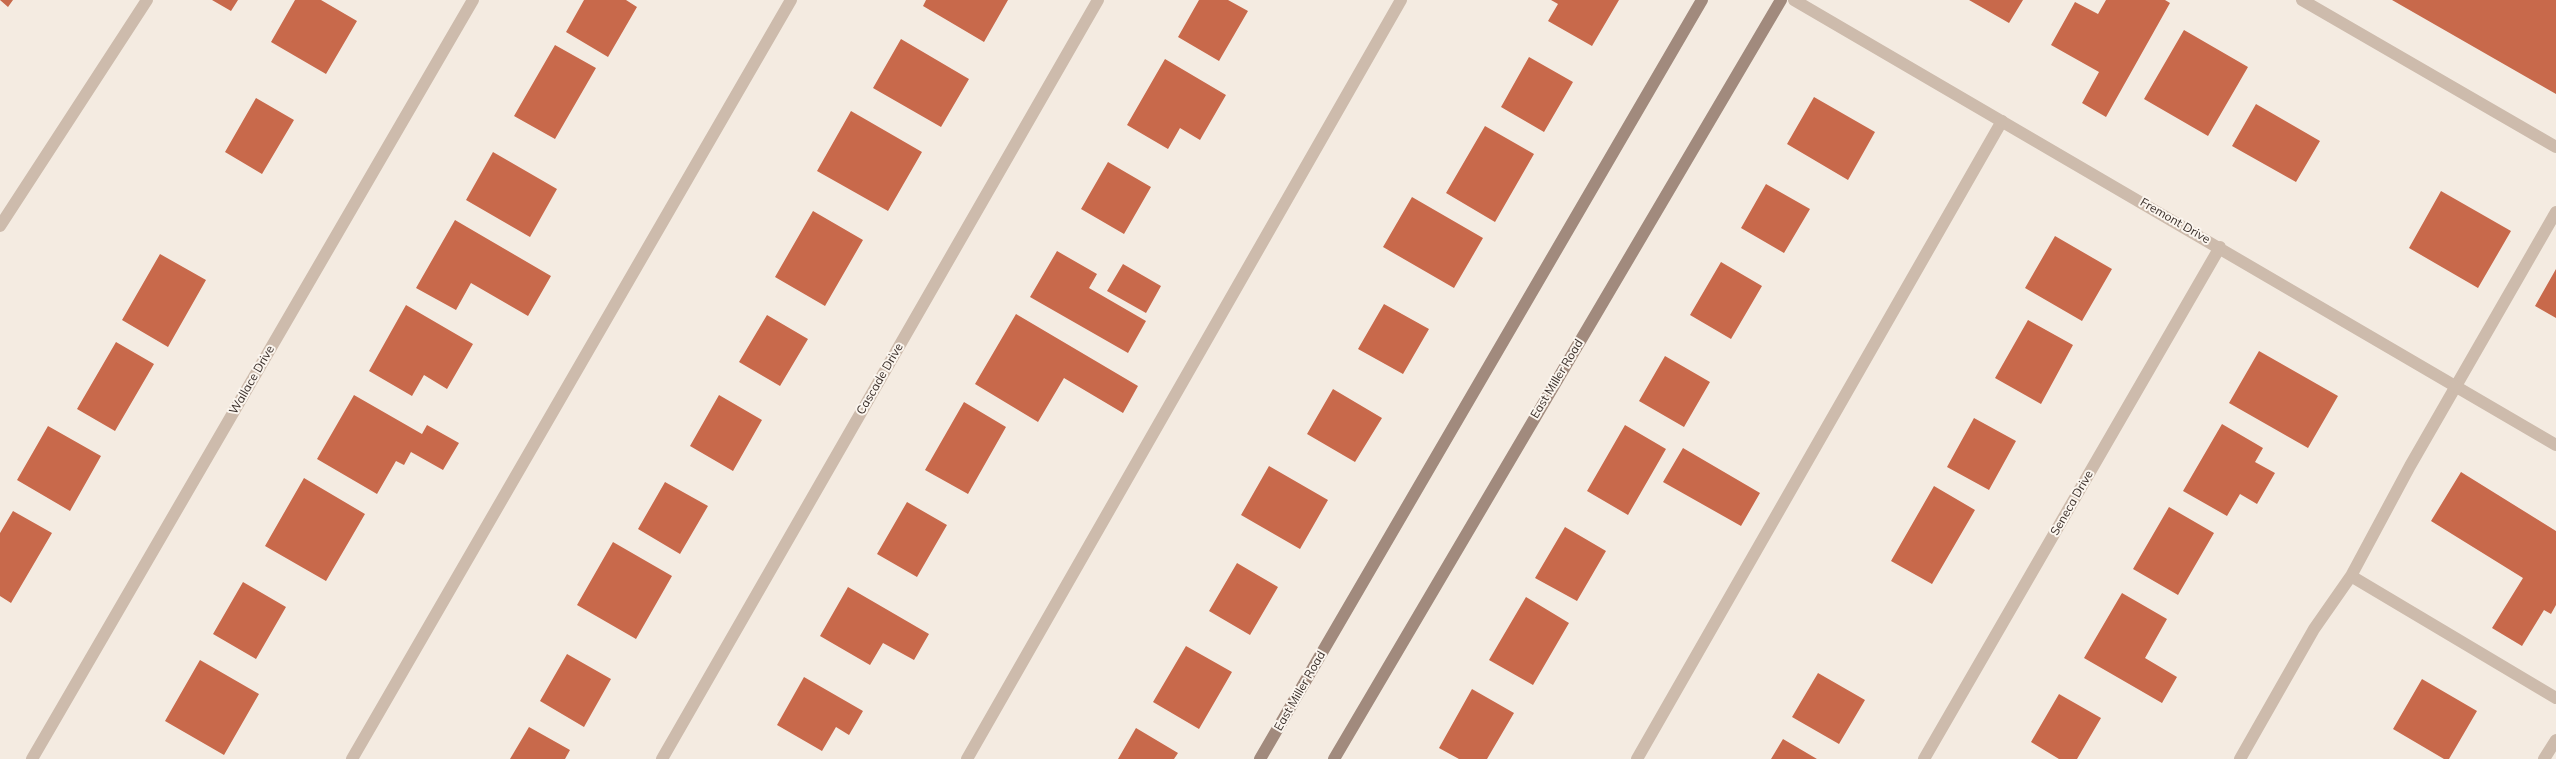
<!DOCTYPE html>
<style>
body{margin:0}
canvas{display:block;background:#f4ebe1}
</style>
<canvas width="2556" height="759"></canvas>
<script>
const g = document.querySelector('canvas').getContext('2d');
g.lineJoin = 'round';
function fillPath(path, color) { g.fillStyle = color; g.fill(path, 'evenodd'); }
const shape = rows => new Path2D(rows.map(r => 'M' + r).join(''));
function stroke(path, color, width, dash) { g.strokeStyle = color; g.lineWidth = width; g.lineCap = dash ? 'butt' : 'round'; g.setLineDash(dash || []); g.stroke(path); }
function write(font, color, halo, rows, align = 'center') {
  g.font = font + ' Mulish,sans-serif'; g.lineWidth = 4; g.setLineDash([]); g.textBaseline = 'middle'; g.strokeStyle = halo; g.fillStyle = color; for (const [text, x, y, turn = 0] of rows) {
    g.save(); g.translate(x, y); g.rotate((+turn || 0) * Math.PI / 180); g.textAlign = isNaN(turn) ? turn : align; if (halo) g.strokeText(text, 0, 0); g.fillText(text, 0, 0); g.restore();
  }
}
fillPath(shape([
 [0,0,13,0,8,7],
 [212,0,238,0,231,11],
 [295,0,321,0,357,21,326,74,271,42],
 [584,0,626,0,637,7,608,57,566,32],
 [926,0,1008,0,984,42,923,6],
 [1199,0,1228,0,1248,11,1219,61,1178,37],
 [1551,0,1619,0,1592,46,1548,21,1558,4],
 [1969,0,2023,0,2009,23],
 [2106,0,2165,0,2170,3,2106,117,2082,103,2099,72,2051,45,2075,2,2098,14],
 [2392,0,2556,0,2556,94],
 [2184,30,2248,67,2208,136,2144,99],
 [901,39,969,79,941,127,873,88],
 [555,45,596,68,555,139,514,116],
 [1529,57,1573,82,1544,132,1501,107],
 [1165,59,1226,95,1200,140,1180,128,1168,149,1127,125],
 [1814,97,1875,132,1848,180,1787,144],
 [256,98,294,120,262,174,225,152],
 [2256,104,2320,141,2296,182,2232,146],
 [851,111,922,152,888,211,817,171],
 [1485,126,1534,154,1495,222,1446,193],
 [493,152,557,189,530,237,466,200],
 [1108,162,1151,187,1124,234,1081,209],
 [1766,184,1810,209,1784,253,1741,228],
 [2441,191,2511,231,2478,288,2409,248],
 [1412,197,1483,238,1454,288,1383,247],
 [813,211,863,240,825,306,775,277],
 [455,220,551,276,528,316,471,283,456,310,416,288],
 [2055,236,2112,269,2082,321,2025,288],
 [1057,251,1097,274,1089,288,1146,321,1128,353,1030,297],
 [160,254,206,280,168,347,122,320],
 [1721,262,1762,286,1731,339,1690,315],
 [1123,264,1161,286,1146,313,1107,291],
 [2556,269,2556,318,2535,306],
 [1384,304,1429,329,1403,374,1358,349],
 [406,305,473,344,447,389,424,375,412,396,369,371],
 [1016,314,1138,386,1123,413,1064,378,1038,422,975,384],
 [767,315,808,339,780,386,739,362],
 [2028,320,2073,345,2041,404,1995,378],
 [116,342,154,364,115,431,77,409],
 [2259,351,2338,396,2308,448,2229,403],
 [1665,356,1710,382,1684,427,1639,401],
 [1333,389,1382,418,1355,462,1307,434],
 [354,395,422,434,427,425,459,443,443,470,411,452,404,465,396,461,377,494,317,459],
 [719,395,762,420,733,471,690,446],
 [964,402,1006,427,968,494,925,470],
 [1974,418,2016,441,1989,490,1947,467],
 [2222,424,2263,448,2255,462,2275,473,2257,504,2240,494,2227,516,2183,491],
 [1625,425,1666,449,1628,515,1587,491],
 [48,426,101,456,70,511,17,480],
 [1683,448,1760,493,1741,526,1663,482],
 [1269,466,1328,500,1300,549,1241,515],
 [2461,472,2556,531,2556,605,2551,614,2544,610,2522,646,2492,628,2523,578,2431,521],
 [304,478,365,514,326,581,265,546],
 [665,482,708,506,680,554,638,529],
 [1934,486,1975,510,1932,584,1891,561],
 [907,502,947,525,917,577,877,554],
 [2169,507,2214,533,2178,595,2133,569],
 [13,511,52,533,11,603,0,596,0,533],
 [1565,527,1606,551,1577,601,1535,578],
 [613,542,672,576,636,639,577,605],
 [1237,563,1278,587,1250,635,1209,611],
 [243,582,286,607,256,659,213,634],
 [848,587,929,634,914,660,883,643,870,665,820,636],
 [2122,593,2167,619,2145,658,2177,677,2162,703,2084,658],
 [1526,597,1569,623,1533,685,1489,660],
 [1186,646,1232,672,1199,729,1153,702],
 [567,654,611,679,584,727,540,701],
 [200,660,259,694,224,755,165,721],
 [1818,673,1865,700,1839,744,1792,717],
 [804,677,863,711,849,735,836,727,822,751,777,725],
 [2422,679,2477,711,2449,759,2444,759,2393,729],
 [1472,689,1514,713,1487,759,1459,759,1439,748],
 [2059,694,2101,718,2077,759,2059,759,2031,742],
 [529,727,570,750,565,759,510,759],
 [1136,728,1178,753,1174,759,1118,759],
 [1783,739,1817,759,1771,759]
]), '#c8694b');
stroke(shape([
 [2302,0,2556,147],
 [2556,212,2410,466,2351,576,2556,698],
 [0,226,147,0],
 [352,759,791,0],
 [967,759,1401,0],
 [1637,759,2002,121],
 [2240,759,2314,629,2351,576]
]), '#cdbbac', 12);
stroke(shape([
 [1794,0,2556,445],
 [32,759,473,0],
 [662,759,1098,0],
 [1924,759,2220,247],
 [2544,759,2556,740]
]), '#cdbbac', 12);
stroke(shape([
 [1260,759,1702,0],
 [1334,759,1781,0]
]), '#a18a7d', 12);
write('12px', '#3b302b', '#fbf5ee', [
 ["Fremont Drive",2175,221,30],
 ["Cascade Drive",880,379,-60],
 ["East Miller Road",1557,379,-59],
 ["Wallace Drive",252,380,-60],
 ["Seneca Drive",2072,503,-60],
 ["East Miller Road",1300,691,-60]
]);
</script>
